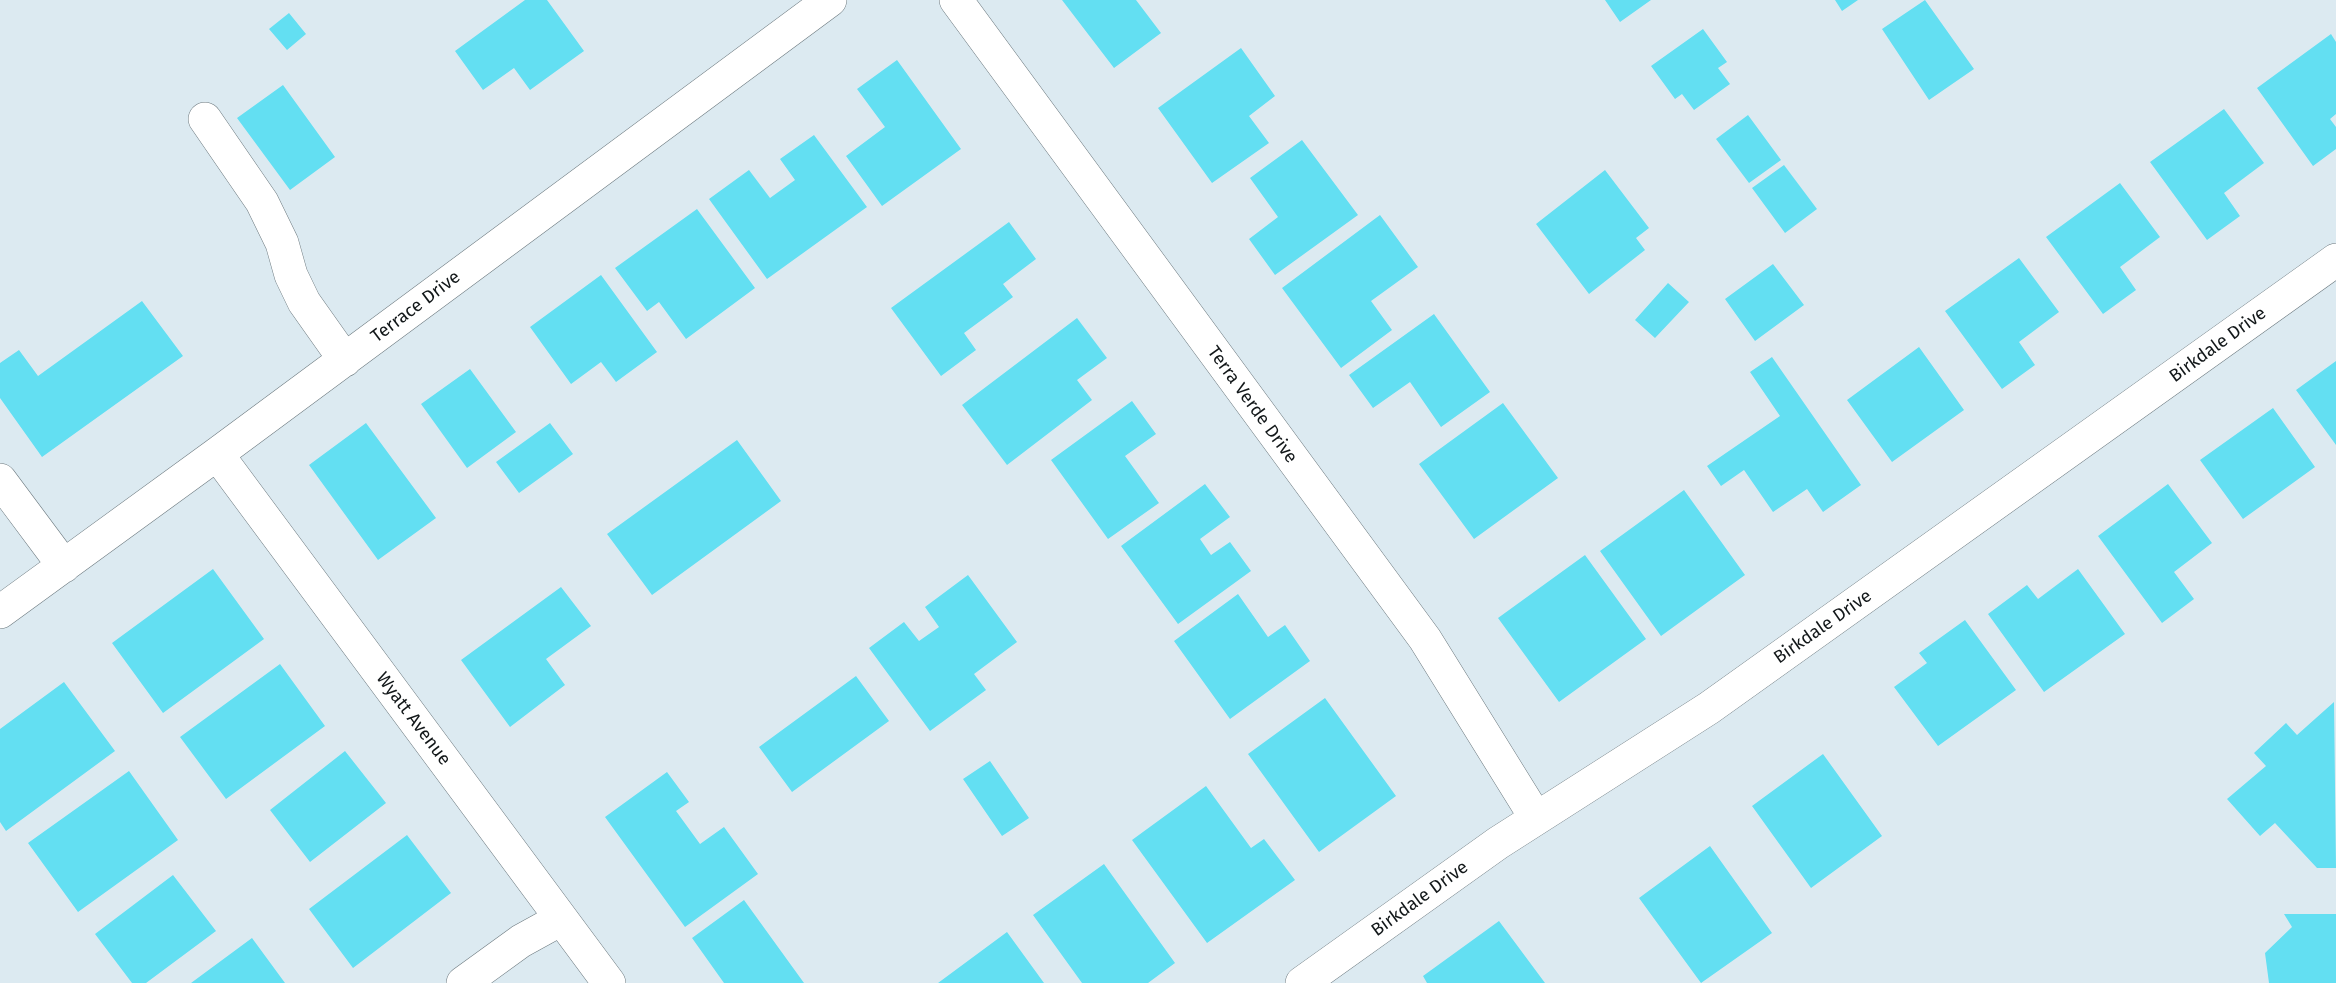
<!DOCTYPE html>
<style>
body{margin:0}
canvas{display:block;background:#dceaf1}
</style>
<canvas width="2336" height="983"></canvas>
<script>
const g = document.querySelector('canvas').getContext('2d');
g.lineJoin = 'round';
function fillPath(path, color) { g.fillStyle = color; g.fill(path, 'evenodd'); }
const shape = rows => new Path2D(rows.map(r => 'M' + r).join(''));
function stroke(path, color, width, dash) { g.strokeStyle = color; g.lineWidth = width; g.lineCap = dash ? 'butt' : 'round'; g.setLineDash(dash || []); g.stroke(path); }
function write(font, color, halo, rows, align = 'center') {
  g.font = font + ' "Fira Sans",sans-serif'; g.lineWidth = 6; g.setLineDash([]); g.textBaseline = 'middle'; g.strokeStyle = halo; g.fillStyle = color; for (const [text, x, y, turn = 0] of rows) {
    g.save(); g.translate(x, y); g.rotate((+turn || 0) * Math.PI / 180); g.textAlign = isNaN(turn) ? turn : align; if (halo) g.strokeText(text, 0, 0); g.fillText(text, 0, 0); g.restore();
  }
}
fillPath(shape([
 [525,0,547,0,584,51,530,90,514,68,483,90,455,51],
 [1062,0,1136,0,1161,33,1114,68],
 [1605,0,1651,0,1620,22],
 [1835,0,1858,0,1842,11],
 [1925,0,1974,69,1929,100,1882,29],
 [289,13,306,34,287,50,269,29],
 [1703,29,1727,62,1718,68,1730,84,1694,110,1682,94,1675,99,1651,66],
 [2331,34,2336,42,2336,114,2330,119,2336,127,2336,149,2313,166,2257,88],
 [1241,48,1275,96,1249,116,1269,143,1212,183,1158,108],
 [897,60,961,149,882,206,846,156,885,127,857,89],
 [283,85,335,157,290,190,237,118],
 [2224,109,2264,163,2224,193,2240,216,2207,240,2150,162],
 [1748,115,1781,160,1749,183,1716,139],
 [814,135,867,207,767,279,709,199,749,170,770,198,795,180,780,159],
 [1302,140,1358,215,1275,275,1249,239,1278,217,1250,178],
 [1784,165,1817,209,1785,233,1752,188],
 [1605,170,1649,228,1636,238,1645,250,1589,294,1536,224],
 [2120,183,2160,237,2120,267,2136,290,2103,314,2046,237],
 [697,209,755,288,686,339,659,302,647,311,615,268],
 [1380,215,1418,267,1371,301,1392,330,1341,368,1282,288],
 [1009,222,1036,259,1003,284,1013,297,964,333,976,350,941,376,891,308],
 [2019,258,2059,312,2019,342,2035,365,2002,389,1945,311],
 [1773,264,1804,305,1755,341,1725,299],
 [601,275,657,352,616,382,601,362,571,384,530,327],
 [1668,283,1689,302,1655,338,1635,320],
 [142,301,183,356,42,457,0,398,0,363,19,350,38,376],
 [1434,314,1490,392,1441,427,1410,382,1373,408,1349,375],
 [1077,318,1107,358,1077,380,1092,400,1007,465,962,405],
 [1919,347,1964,410,1892,462,1847,400],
 [1772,357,1861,485,1823,512,1807,489,1773,512,1744,470,1721,486,1707,466,1780,416,1750,372],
 [2336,361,2336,445,2296,390],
 [470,369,516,432,467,468,421,404],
 [1132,401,1156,434,1125,456,1159,503,1108,539,1051,460],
 [1503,403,1558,478,1474,539,1419,464],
 [2273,408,2315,467,2243,519,2200,460],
 [366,423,436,518,378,560,309,465],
 [550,423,573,454,519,493,496,462],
 [737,440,781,501,652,595,607,534],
 [1205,484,1230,517,1200,539,1211,555,1230,542,1251,571,1178,624,1121,546],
 [2168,484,2212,543,2174,572,2194,599,2162,623,2098,536],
 [1684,490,1745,575,1661,636,1600,551],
 [1585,555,1646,639,1559,702,1498,618],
 [213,569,264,639,163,713,112,643],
 [2078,569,2125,634,2044,692,1988,614,2027,585,2038,599],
 [968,575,1017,642,974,674,986,690,930,731,869,648,904,622,919,641,939,627,925,607],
 [561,587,591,626,546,659,565,685,510,727,461,660],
 [1238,594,1268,637,1285,625,1310,661,1230,719,1174,641],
 [1965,620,2016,690,1938,746,1894,687,1927,663,1919,653],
 [280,664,325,726,226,799,180,737],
 [856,676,889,721,792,792,759,747],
 [64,682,115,751,6,831,0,822,0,729],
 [1325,698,1396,796,1319,852,1248,754],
 [2334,702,2336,868,2317,868,2275,823,2260,836,2227,799,2266,766,2254,753,2286,723,2297,735],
 [345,751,386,803,310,862,270,810],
 [1823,754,1882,836,1811,888,1752,806],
 [990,761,1029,818,1002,836,963,779],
 [129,771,178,840,78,912,28,843],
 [667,772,689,802,676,811,700,844,724,827,758,874,685,927,605,817],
 [1206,786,1251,848,1264,839,1295,880,1207,943,1132,840],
 [407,835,451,893,353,968,309,909],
 [1710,846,1772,933,1701,983,1639,898],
 [1104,864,1175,963,1148,983,1082,983,1033,915],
 [173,875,216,931,146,983,132,983,95,934],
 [744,900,804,983,724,983,692,938],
 [2284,914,2336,914,2336,983,2269,983,2265,953,2292,927],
 [1499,921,1545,983,1427,983,1423,976],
 [1007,932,1044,983,938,983],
 [252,938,285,983,191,983]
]), '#63dff2');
const minor = shape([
 [956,0,1425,639,1536,818],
 [205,119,262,202,282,243,291,275,304,302,345,360],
 [217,454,609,983],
 [0,480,64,566],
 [0,612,217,454,830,0],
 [463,983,521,941,561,919],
 [1302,983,1498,843,1709,708,2336,260]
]);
stroke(minor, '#6c797f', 34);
stroke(minor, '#fff', 33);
write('18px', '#121719', '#fff', [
 ["Terrace Drive",416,307,-37],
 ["Birkdale Drive",2218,345,-36],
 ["Terra Verde Drive",1252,405,54],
 ["Birkdale Drive",1823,627,-35],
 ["Wyatt Avenue",413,719,53],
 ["Birkdale Drive",1420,899,-36]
]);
</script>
